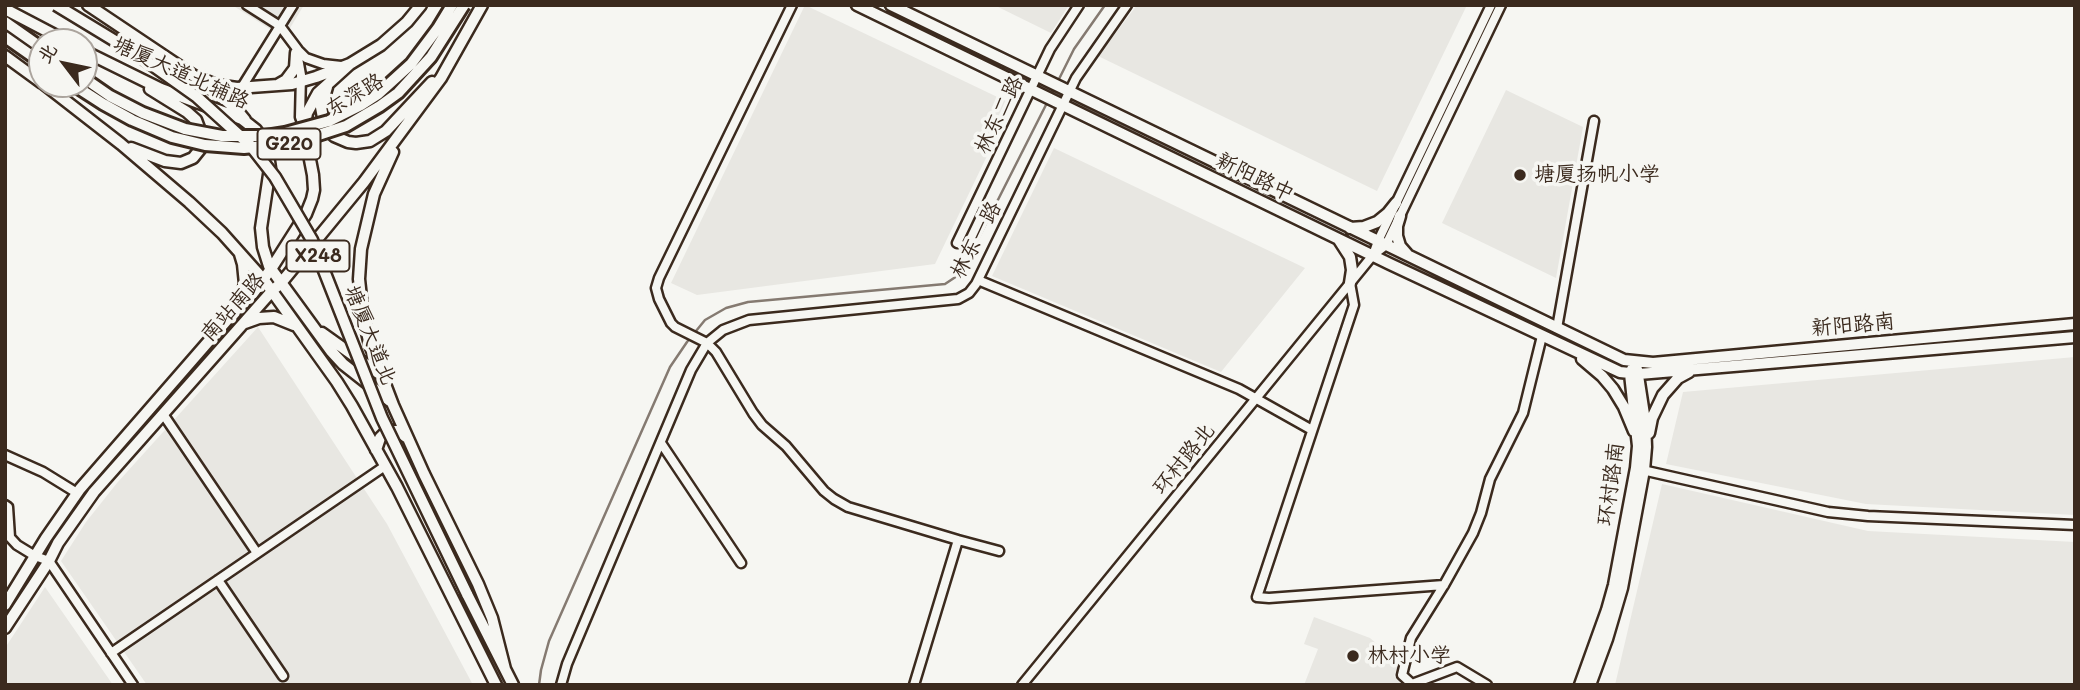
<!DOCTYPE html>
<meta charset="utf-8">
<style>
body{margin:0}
#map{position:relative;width:2080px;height:690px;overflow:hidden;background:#f6f6f2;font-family:Mali,"LXGW WenKai TC",sans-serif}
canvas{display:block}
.frame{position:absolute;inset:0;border:7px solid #3b2a1e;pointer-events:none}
.north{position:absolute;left:28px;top:28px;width:70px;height:70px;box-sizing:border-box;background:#f6f6f2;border:2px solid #aba49d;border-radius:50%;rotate:302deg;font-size:19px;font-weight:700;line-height:28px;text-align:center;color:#3b2a1e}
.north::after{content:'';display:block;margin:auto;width:24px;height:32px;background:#3b2a1e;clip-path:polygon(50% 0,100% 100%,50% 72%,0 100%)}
</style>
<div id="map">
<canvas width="2080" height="690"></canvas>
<div class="frame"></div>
<div class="north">北</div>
</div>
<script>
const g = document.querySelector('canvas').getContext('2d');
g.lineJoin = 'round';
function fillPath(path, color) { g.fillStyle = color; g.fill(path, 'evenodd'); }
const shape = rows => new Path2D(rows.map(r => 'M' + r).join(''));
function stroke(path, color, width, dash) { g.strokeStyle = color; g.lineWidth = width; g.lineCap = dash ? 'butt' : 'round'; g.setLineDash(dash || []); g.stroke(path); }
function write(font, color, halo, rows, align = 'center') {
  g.font = font + ' Mali,"LXGW WenKai TC",sans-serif'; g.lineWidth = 7; g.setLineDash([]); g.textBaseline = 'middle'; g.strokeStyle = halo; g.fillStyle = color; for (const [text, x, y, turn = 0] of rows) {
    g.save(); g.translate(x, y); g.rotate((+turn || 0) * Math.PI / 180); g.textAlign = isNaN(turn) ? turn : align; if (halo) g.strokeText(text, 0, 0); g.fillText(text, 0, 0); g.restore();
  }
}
fillPath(shape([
 [232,5,304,5,284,38],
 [805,5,1012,104,935,264,697,295,671,283],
 [994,5,1069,5,1051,33],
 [1137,5,1467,5,1377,191,1098,56],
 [1506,90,1583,127,1556,278,1442,223],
 [1054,148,1305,268,1221,372,992,276],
 [258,327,387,524,473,685,147,685,61,561,86,522,117,483],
 [2075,357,2075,515,1866,504,1666,464,1683,392],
 [1662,484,1868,531,2075,542,2075,685,1615,685],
 [45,587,113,685,5,685,5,648],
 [1314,617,1370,638,1399,663,1394,676,1404,685,1304,685,1318,649,1304,644]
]), '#e8e7e2');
stroke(shape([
 [1058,81,1074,49,1105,5],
 [539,685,541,670,549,641,670,367,687,342,705,320,726,308,748,302,945,284,957,276,965,265,1055,87]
]), '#857a71', 2.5);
const minor = shape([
 [247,5,280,26,298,50,306,58,323,64,341,66],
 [792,5,659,278,656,288,659,299,671,323,675,327,707,343,716,352,753,413,762,425,786,446,824,491,834,499,848,507,958,540,999,551],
 [298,58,301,75,300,117,304,128],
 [242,87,293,5],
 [957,243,1050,49,1079,5],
 [1373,255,1378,241,1491,5],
 [978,280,1239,389,1312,430],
 [1350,283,1354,305,1257,597,1269,598,1444,585],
 [1557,328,1594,121],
 [163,414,257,553],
 [661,443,741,563],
 [5,455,43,472,77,493],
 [1638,469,1828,512,1868,516,2075,525],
 [5,505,8,507,10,537],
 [5,532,17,545,35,556,49,561,133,685],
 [218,580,283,676],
 [111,653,385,466],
 [1412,684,1457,667,1487,685],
 [561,685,567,664,691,370,707,343,723,330,749,320,958,299,969,293,976,284,1076,78,1127,5],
 [914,685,958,540],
 [1022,685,1373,255,1386,245,1501,5],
 [1413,685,1402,675,1411,638,1444,585,1473,533,1481,513,1490,479,1523,413,1542,336]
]);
const major = shape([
 [88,5,194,76,216,85,237,88,292,84,316,77,350,64,381,45,407,22,421,5],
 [857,5,1390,264,1620,372,1639,374,2075,337],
 [891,5,1624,360,1653,363,2075,324],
 [5,9,68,42],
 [84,51,161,89,242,119,256,130,267,148,270,168,261,228,263,247,269,266,331,351,343,364,390,401],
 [5,56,42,83],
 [44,84,121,144,189,202,222,233,264,280,337,382,352,406,397,487,496,685],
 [279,84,286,80,295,68,296,53],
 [207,85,236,109,245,120],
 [327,87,321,107,324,123,334,136,348,142,356,143,370,141,386,131,432,82],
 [131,148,165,161,181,163,193,158,201,148,202,136,196,120,187,112,150,89],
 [393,152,374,194,361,249,359,279,363,316,370,345,393,405,424,474,478,584,492,618,505,669],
 [1400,216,1397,226,1397,236,1400,246,1407,254],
 [1350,228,1364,227,1377,222,1388,213,1396,203],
 [1339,240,1350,257,1352,270,1350,283],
 [239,303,245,284,243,264,240,254],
 [245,323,259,318,274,317,294,325],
 [322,333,378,373],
 [1582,359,1602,376,1613,389,1624,407,1634,431],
 [1649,433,1652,418,1663,395,1678,378,1689,372],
 [376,450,380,438,387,431,398,431,406,437],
 [467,594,513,685],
 [5,605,46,538,80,489,235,311,254,292,271,269,306,214,312,199,314,190,313,175,304,129,307,113,318,93,350,64],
 [5,628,49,561,58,543,94,492,272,291,281,283,364,182,441,78,482,5],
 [1580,685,1607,610,1614,585,1636,468,1638,446,1630,374,1632,369],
 [1590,685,1607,639,1622,588,1644,470,1646,447,1645,421,1637,369]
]);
const highway = shape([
 [5,22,42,48],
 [5,37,42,63]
]);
stroke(minor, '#3b2a1e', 13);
stroke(major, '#3b2a1e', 15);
stroke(highway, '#3b2a1e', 16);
stroke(minor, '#f6f6f2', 8);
stroke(major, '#f6f6f2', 10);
stroke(highway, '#f6f6f2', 10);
const majorBridge = shape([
 [56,5,135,53,197,97,250,145,275,177,312,240,382,418,467,594]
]);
const highwayBridge = shape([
 [84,78,110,96,143,113,185,129,222,136,266,136,285,133,329,121,361,105,378,94,411,64,438,28,452,5],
 [72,84,103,104,132,120,172,137,205,145,244,148,294,143,346,126,380,106,398,93,431,57,464,5]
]);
stroke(majorBridge, '#3b2a1e', 15, []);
stroke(highwayBridge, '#3b2a1e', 16, []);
stroke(majorBridge, '#f6f6f2', 10);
stroke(highwayBridge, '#f6f6f2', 10);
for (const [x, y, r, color] of [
 [1520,175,7,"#3b2a1e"],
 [1353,656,7,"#3b2a1e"]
]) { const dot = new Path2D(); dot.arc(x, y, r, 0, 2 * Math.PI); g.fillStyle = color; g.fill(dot); stroke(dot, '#f6f6f2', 2.5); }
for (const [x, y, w] of [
 [289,144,63],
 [318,256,63]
]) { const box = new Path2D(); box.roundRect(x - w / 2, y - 15.5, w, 31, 5); g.fillStyle = '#f6f6f2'; g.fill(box); stroke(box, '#3b2a1e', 2); }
write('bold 19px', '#3b2a1e', null, [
 ["G220",289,144],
 ["X248",318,256]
]);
write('21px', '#3b2a1e', '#f6f6f2', [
 ["塘厦大道北辅路",181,73,24],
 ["东深路",355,95,-31],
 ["林东二路",999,115,-64],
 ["新阳路中",1255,177,26],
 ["林东一路",976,240,-62],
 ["南站南路",233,307,-48],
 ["新阳路南",1853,325,-5],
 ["塘厦大道北",370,335,68],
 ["环村路北",1184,459,-51],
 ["环村路南",1611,484,-82]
]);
write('21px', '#3b2a1e', '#f6f6f2', [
 ["塘厦扬帆小学",1534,175],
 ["林村小学",1367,656]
], 'left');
</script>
